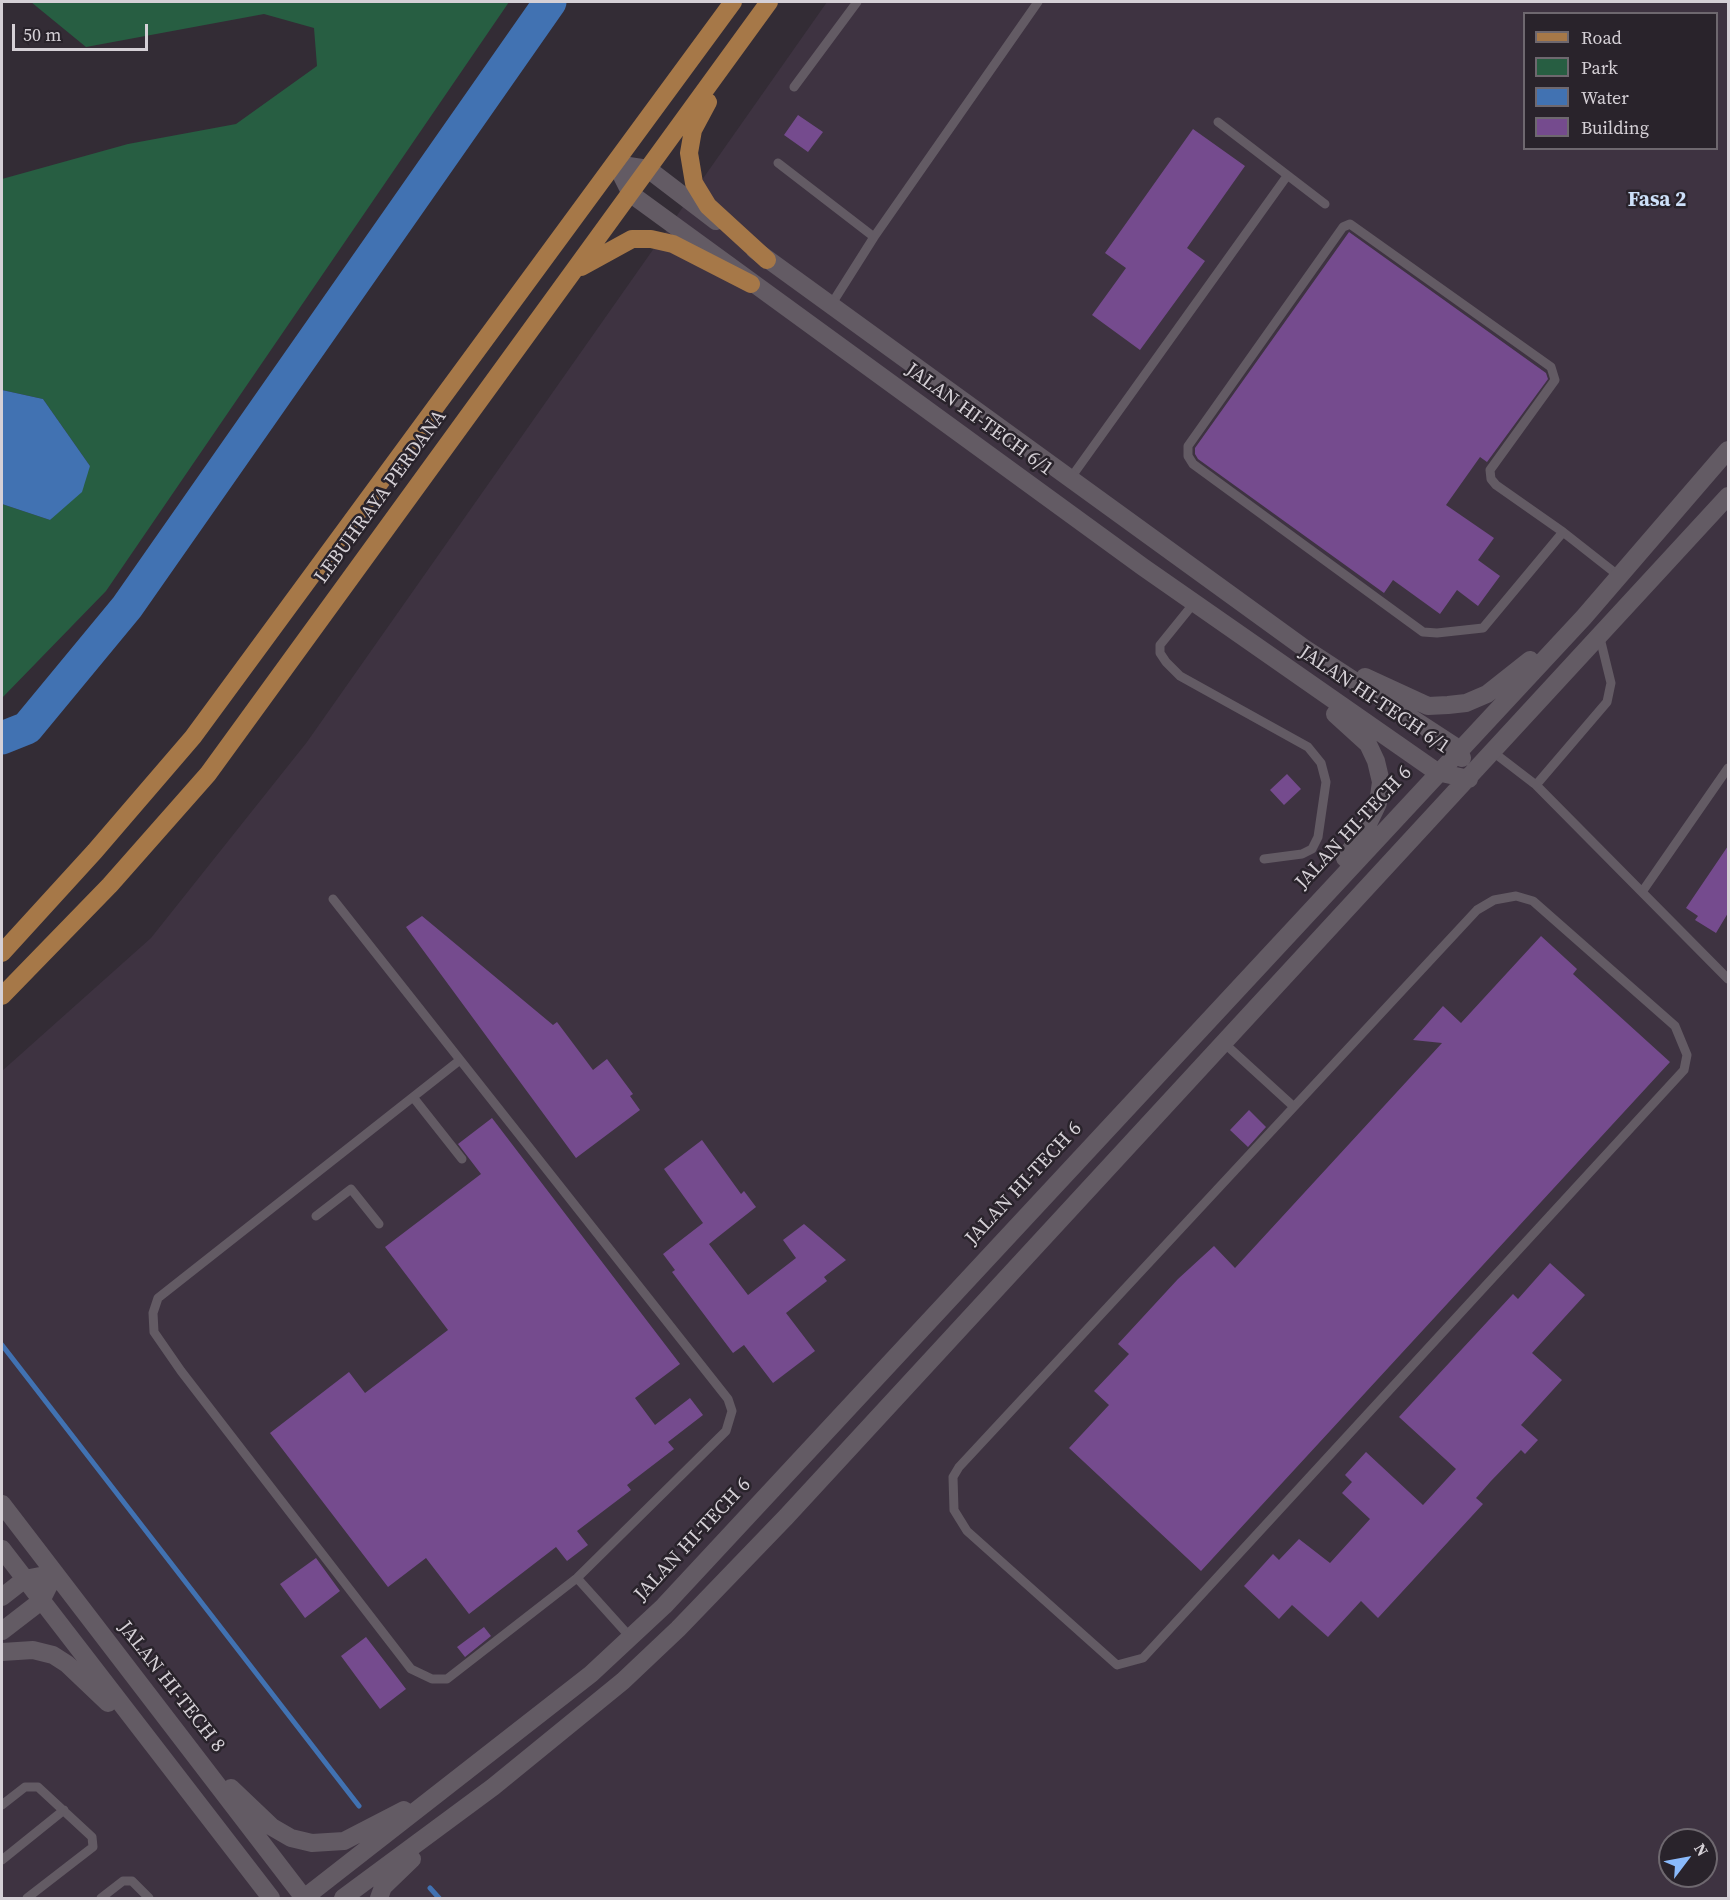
<!DOCTYPE html>
<style>
body{margin:0}
#map{position:relative;width:1730px;height:1900px;overflow:hidden;background:#332c35;font-family:"Source Serif 4",serif}
canvas{display:block}
.frame{position:absolute;inset:0;border:3px solid #d5d0d6;pointer-events:none}
.legend{position:absolute;left:1523px;top:12px;width:195px;height:138px;box-sizing:border-box;background:#29232b;border:2px solid #6e686f;margin:0;padding:8px 10px;list-style:none;font-size:18px;color:#d5d0d6}
.legend li{display:flex;align-items:center;gap:12px;height:30px}
.legend b{width:30px;border:2px solid #6e686f}
.north{position:absolute;left:1658px;top:1828px;width:60px;height:60px;box-sizing:border-box;background:#29232b;border:2px solid #6e686f;border-radius:50%;rotate:58deg;font-size:16px;font-weight:700;line-height:24px;text-align:center;color:#d5d0d6}
.north::after{content:'';display:block;margin:auto;width:21px;height:27px;background:#8abafc;clip-path:polygon(50% 0,100% 100%,50% 72%,0 100%)}
.scale{position:absolute;left:12px;top:24px;width:136px;height:27px;box-sizing:border-box;border:3px solid #d5d0d6;border-top:0;padding-left:8px;font-size:18px;line-height:21px;white-space:nowrap;color:#d5d0d6;-webkit-text-stroke:4px #29232b;paint-order:stroke}
</style>
<div id="map">
<canvas width="1730" height="1900"></canvas>
<div class="frame"></div>
<ul class="legend">
<li><b style="height:8px;background:#a67848"></b>Road</li>
<li><b style="height:16px;background:#275e42"></b>Park</li>
<li><b style="height:16px;background:#4172b2"></b>Water</li>
<li><b style="height:16px;background:#754b8e"></b>Building</li>
</ul>
<div class="north">N</div>
<div class="scale">50 m</div>
</div>
<script>
const g = document.querySelector('canvas').getContext('2d');
g.lineJoin = 'round';
function fillPath(path, color) { g.fillStyle = color; g.fill(path, 'evenodd'); }
const shape = rows => new Path2D(rows.map(r => 'M' + r).join(''));
function stroke(path, color, width, dash) { g.strokeStyle = color; g.lineWidth = width; g.lineCap = dash ? 'butt' : 'round'; g.setLineDash(dash || []); g.stroke(path); }
function write(font, color, halo, rows, align = 'center') {
  g.font = font + ' "Source Serif 4",serif'; g.lineWidth = 5; g.setLineDash([]); g.textBaseline = 'middle'; g.strokeStyle = halo; g.fillStyle = color; for (const [text, x, y, turn = 0] of rows) {
    g.save(); g.translate(x, y); g.rotate((+turn || 0) * Math.PI / 180); g.textAlign = isNaN(turn) ? turn : align; if (halo) g.strokeText(text, 0, 0); g.fillText(text, 0, 0); g.restore();
  }
}
fillPath(shape([
 [827,2,1728,2,1728,1898,2,1898,2,1071,151,938,307,742],
 [1524,14,1716,14,1716,148,1524,148],
 [1670,1840,1706,1840,1706,1876,1670,1876]
]), '#3e3341');
fillPath(shape([
 [31,2,509,2,106,591,2,698,2,504,50,520,90,466,43,399,2,390,2,179,128,144,236,124,317,66,314,28,264,14,86,47]
]), '#275e42');
fillPath(shape([
 [2,390,43,399,90,466,82,492,50,520,2,504]
]), '#4172b2');
stroke(shape([
 [2,1345,359,1806],
 [430,1888,439,1898]
]), '#4172b2', 5);
stroke(shape([
 [2,738,27,728,127,607,550,2]
]), '#4172b2', 33);
fillPath(shape([
 [798,115,823,132,808,152,784,135],
 [1193,129,1245,166,1187,248,1205,261,1140,350,1092,315,1126,268,1105,253],
 [1349,232,1546,373,1548,379,1487,462,1480,457,1446,505,1494,538,1478,560,1500,576,1478,606,1457,590,1440,614,1393,580,1384,593,1198,459,1195,454,1195,448],
 [1287,774,1301,789,1284,805,1270,790],
 [1728,846,1728,913,1716,933,1695,920,1698,916,1686,908],
 [422,916,553,1025,557,1022,593,1070,607,1059,633,1094,630,1096,640,1110,576,1158,406,927],
 [1541,936,1577,969,1573,974,1670,1062,1201,1571,1069,1448,1109,1405,1094,1391,1129,1354,1118,1344,1178,1279,1214,1246,1235,1268,1442,1043,1413,1040,1443,1006,1461,1023],
 [1249,1110,1266,1127,1248,1147,1230,1130],
 [492,1118,680,1364,635,1398,655,1425,690,1398,703,1415,668,1442,674,1449,627,1485,631,1490,577,1531,588,1545,567,1561,556,1547,469,1614,426,1558,388,1587,270,1433,349,1372,365,1393,448,1330,385,1247,481,1174,458,1144],
 [702,1140,741,1194,744,1191,756,1207,709,1244,748,1295,796,1258,783,1240,804,1224,846,1260,824,1277,827,1281,786,1313,815,1351,773,1383,744,1345,733,1353,672,1272,675,1270,663,1254,703,1223,664,1169],
 [1550,1263,1585,1295,1532,1353,1562,1380,1521,1425,1538,1440,1525,1454,1521,1450,1491,1481,1476,1498,1483,1504,1378,1618,1361,1601,1328,1637,1292,1605,1279,1619,1244,1586,1273,1554,1279,1560,1299,1539,1330,1563,1370,1519,1342,1493,1352,1482,1345,1475,1366,1452,1423,1505,1456,1469,1399,1417,1513,1294,1518,1299],
 [316,1558,340,1591,305,1618,280,1584],
 [484,1627,491,1636,465,1657,457,1647],
 [366,1637,406,1689,380,1709,341,1656]
]), '#754b8e');
stroke(shape([
 [794,87,857,2],
 [1218,122,1325,204],
 [778,163,874,237],
 [831,305,874,237,1038,2],
 [1070,479,1287,176],
 [1563,532,1483,628,1437,633,1423,632,1193,464,1188,456,1188,446,1343,227,1350,224,1551,367,1555,380,1490,470,1491,479,1496,485,1563,532,1619,576],
 [1194,603,1160,645,1160,653,1166,662,1180,676,1308,747,1321,763,1326,782,1318,837,1312,849,1302,854,1264,859],
 [1493,752,1536,785,1607,702,1611,683,1600,638],
 [1536,785,1728,979],
 [1642,892,1728,768],
 [1516,896,1533,901,1675,1026,1687,1055,1684,1070,1143,1658,1117,1665,967,1531,954,1510,953,1477,959,1467,1477,910,1494,900,1516,896],
 [333,899,728,1399,732,1411,726,1431,577,1578,447,1679,432,1679,411,1669,181,1371,154,1332,153,1313,158,1298,460,1060],
 [1224,1043,1293,1106],
 [413,1097,462,1159],
 [316,1216,351,1189,379,1224],
 [577,1578,631,1638],
 [2,1805,25,1787,38,1787,92,1837,93,1847,27,1898],
 [2,1860,64,1810],
 [101,1898,123,1881,132,1881,149,1898]
]), '#635b64', 9);
stroke(shape([
 [616,164,648,169,716,221],
 [616,164,631,194,1143,567,1437,772,1469,779],
 [755,250,1304,648,1459,749,1462,758],
 [1365,677,1428,706,1448,705,1466,703,1487,694,1530,660],
 [1335,714,1368,744,1376,761,1381,782,1378,803,1367,826,1345,858],
 [2,1504,304,1898],
 [2,1549,271,1898],
 [2,1597,25,1579,55,1573,41,1601,2,1631],
 [2,1652,33,1650,53,1655,67,1664,108,1703],
 [231,1788,272,1827,291,1838,312,1843,344,1841,404,1810],
 [304,1898,591,1674,664,1606,1584,617,1728,450],
 [343,1898,493,1787,623,1681,678,1629,786,1517,1728,496],
 [379,1898,383,1887,412,1859]
]), '#635b64', 18);
stroke(shape([
 [708,102,693,130,689,153,694,183,708,206,767,260],
 [581,267,632,239,651,239,673,244,751,284],
 [2,953,95,851,193,737,733,2],
 [2,996,110,885,208,774,769,2]
]), '#a67848', 18);
write('20px', '#d5d0d6', '#29232b', [
 ["JALAN HI-TECH 6/1",979,420,36],
 ["LEBUHRAYA PERDANA",381,497,-54],
 ["JALAN HI-TECH 6/1",1374,700,34],
 ["JALAN HI-TECH 6",1354,828,-47],
 ["JALAN HI-TECH 6",1024,1184,-47],
 ["JALAN HI-TECH 6",693,1540,-47],
 ["JALAN HI-TECH 8",171,1687,52]
]);
write('bold 21px', '#cde0f9', '#29232b', [
 ["Fasa 2",1657,201]
]);
</script>
